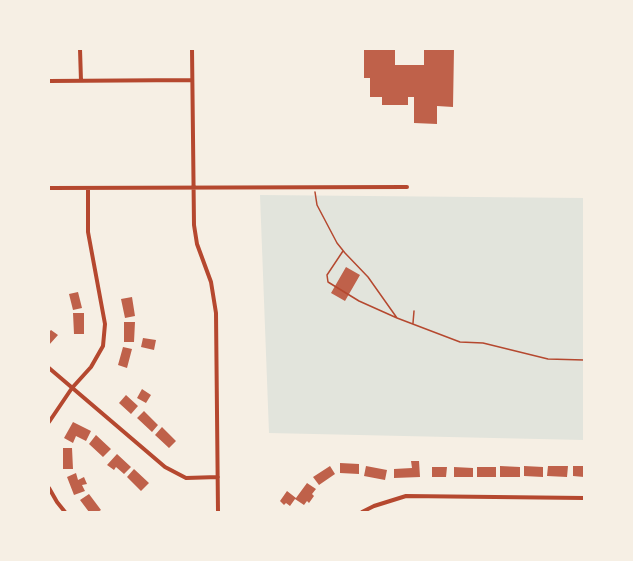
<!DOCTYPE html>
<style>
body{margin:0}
#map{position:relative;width:633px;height:561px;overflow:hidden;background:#f6efe4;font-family:"Source Sans 3",sans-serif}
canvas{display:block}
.frame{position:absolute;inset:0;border:50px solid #f6efe4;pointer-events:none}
</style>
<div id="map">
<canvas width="633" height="561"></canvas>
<div class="frame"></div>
</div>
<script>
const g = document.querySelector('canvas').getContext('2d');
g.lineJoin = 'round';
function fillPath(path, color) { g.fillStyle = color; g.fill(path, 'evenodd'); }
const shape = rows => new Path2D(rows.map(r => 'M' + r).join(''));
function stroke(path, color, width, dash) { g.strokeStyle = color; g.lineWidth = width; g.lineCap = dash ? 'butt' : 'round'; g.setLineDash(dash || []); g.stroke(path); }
fillPath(shape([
 [260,195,584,198,584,440,269,433]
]), '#e2e4dc');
fillPath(shape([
 [364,49,395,49,395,65,424,65,424,49,454,49,453,107,437,106,437,124,414,123,414,97,408,97,408,105,382,105,382,97,370,97,370,78,364,78],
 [346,267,360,275,345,301,331,293],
 [78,292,82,308,73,310,69,294],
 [132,297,135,316,125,318,121,299],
 [73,313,84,313,84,334,74,334],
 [124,322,135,322,134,342,124,342],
 [51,330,58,335,49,345,49,332],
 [143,338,156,340,154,350,141,347],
 [123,347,132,349,127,368,118,365],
 [142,389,151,395,146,403,137,398],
 [126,395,138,406,131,414,119,403],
 [144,411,158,425,152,432,137,418],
 [73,422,91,431,86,441,76,436,73,443,64,438],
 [162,427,176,441,169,448,155,435],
 [96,435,111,449,103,457,89,444],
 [63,448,72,448,73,469,63,469],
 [117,454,131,467,124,474,116,467,114,470,107,465],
 [411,461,419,461,420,477,394,478,394,469,412,468],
 [340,463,359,464,359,474,340,473],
 [330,466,335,474,319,485,313,477],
 [366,466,387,470,385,480,364,476],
 [500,466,520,467,520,477,500,477],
 [524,466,543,467,543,477,524,476],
 [548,466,568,466,567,477,547,476],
 [573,466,584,466,584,477,573,476],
 [432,467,447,467,446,477,432,477],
 [454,467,473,468,473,477,454,477],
 [477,467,496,467,496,477,477,477],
 [134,469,149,483,141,491,127,477],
 [76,473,78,480,84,477,87,484,82,485,85,491,74,495,67,477],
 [307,483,316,489,312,494,314,496,309,503,307,501,304,505,295,499,290,506,286,503,284,505,280,501,287,491,296,498],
 [89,494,101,510,98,512,89,512,80,500]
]), '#bf614a');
stroke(shape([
 [315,192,317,205,337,243,345,253,368,277,397,318,460,342,483,343,548,359,584,360],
 [343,251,327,275,328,282,359,301,397,318],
 [413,323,414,311]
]), '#b5482f', 1.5);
stroke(shape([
 [80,49,81,81],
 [192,49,194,225,197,244,211,282,216,313,218,512],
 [49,81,192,80],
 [49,188,407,187],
 [49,368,165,467,186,478,218,477],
 [49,422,72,388,91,367,103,346,105,324,88,232,88,188],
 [49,488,57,502,65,512],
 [362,512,374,506,406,496,584,498]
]), '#b5482f', 4);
</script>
